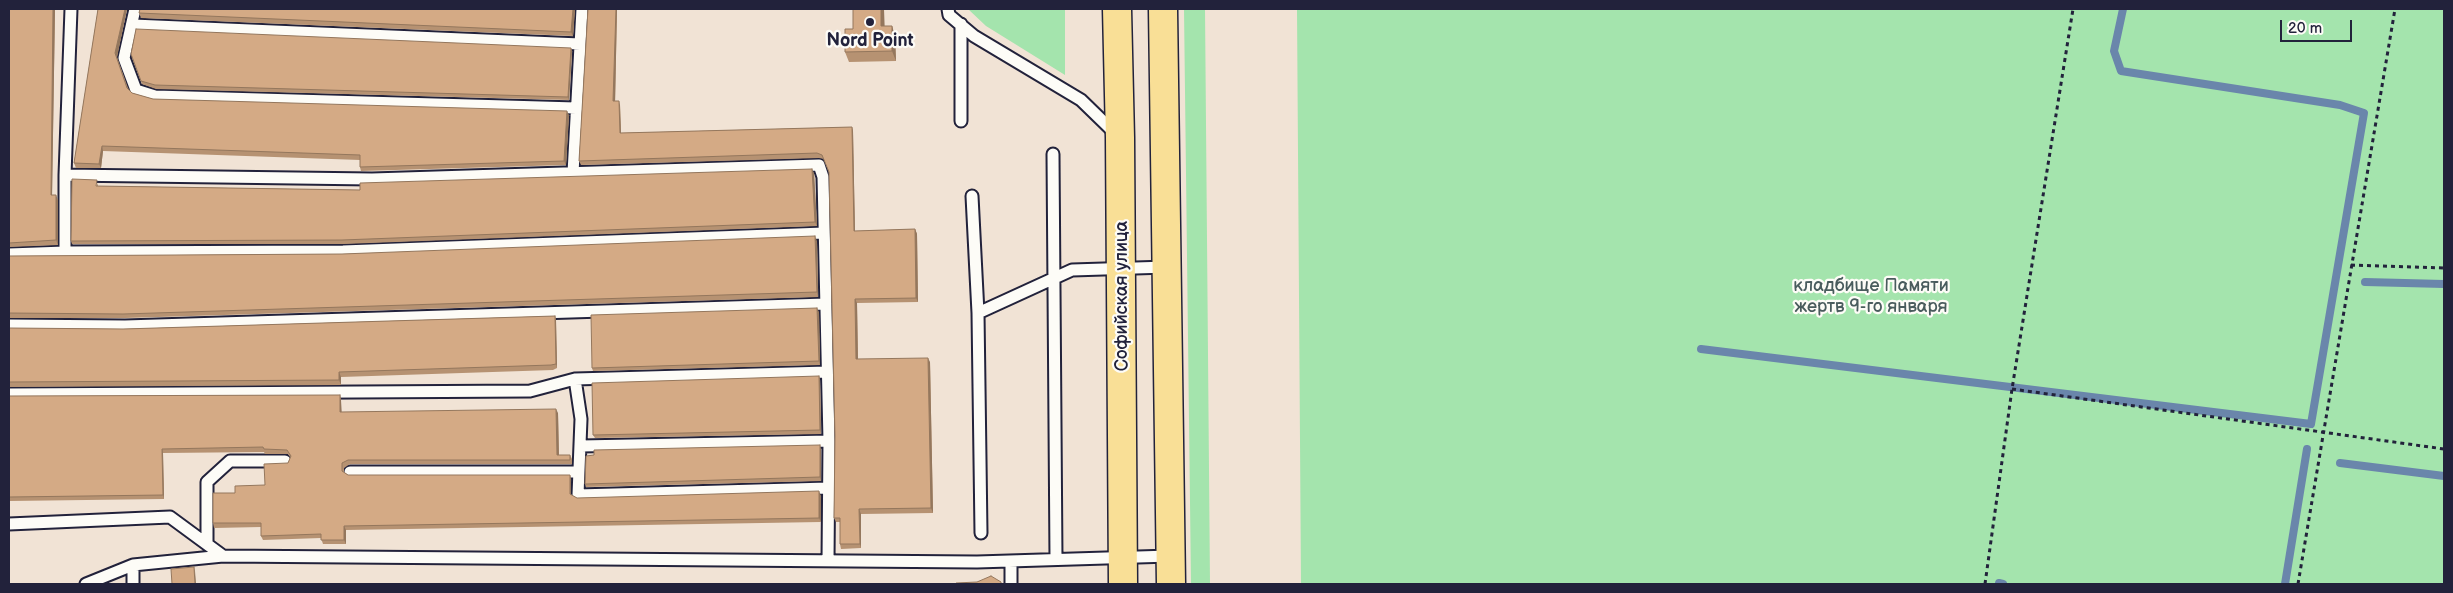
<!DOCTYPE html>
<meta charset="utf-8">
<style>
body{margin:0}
#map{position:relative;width:2453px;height:593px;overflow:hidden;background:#f1e3d5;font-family:"Balsamiq Sans",sans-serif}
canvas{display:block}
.frame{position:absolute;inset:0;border:10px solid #22223b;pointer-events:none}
.scale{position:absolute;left:2280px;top:20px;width:72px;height:22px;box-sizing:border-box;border:2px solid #22223b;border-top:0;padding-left:6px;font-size:15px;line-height:18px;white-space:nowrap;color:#22223b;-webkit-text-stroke:4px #fdfcf7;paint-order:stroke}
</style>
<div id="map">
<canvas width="2453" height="593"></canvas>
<div class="frame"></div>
<div class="scale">20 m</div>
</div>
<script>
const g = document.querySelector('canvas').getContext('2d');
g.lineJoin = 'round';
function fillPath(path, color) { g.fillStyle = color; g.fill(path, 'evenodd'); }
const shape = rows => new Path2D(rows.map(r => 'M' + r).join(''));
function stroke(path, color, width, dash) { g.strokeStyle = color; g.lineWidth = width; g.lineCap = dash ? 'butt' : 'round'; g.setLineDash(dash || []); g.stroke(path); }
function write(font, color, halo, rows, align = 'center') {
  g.font = font + ' "Balsamiq Sans",sans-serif'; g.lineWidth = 4.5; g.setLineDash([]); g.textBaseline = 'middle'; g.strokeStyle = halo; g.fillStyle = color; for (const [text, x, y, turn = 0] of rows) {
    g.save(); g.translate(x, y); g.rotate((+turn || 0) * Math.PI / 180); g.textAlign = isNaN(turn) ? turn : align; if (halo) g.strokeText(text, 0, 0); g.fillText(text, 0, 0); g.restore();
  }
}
fillPath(shape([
 [968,9,1065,9,1065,75,986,26],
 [1184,9,1205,9,1210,584,1191,584],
 [1297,9,2444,9,2444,584,1301,584]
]), '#a4e4ad');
stroke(shape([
 [2365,282,2444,284],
 [1701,349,2311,424,2364,113,2340,105,2121,71,2114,51,2123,9],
 [2340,463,2444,476],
 [1999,583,2003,584],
 [2285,584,2307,449]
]), '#6a86ab', 8);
const lane = shape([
 [135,9,124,58,136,90,155,96,576,108],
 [948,9,949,15,974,36,1081,100,1117,135],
 [133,25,580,44],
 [961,121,961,24],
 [1053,154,1056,559],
 [573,173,582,9],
 [65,175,372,179,819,165,823,177,829,441,828,561],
 [972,196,978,313,981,533],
 [65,252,65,175,71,9],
 [9,254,65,252,343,251,824,233],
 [978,313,1072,270,1167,267],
 [9,325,125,326,826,304],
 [575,379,581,419,578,495,828,488],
 [9,394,530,391,575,379,827,372],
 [581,446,829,441],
 [350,472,578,472],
 [9,524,170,517,223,556,977,562,1170,556],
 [207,544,207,482,230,461,285,461],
 [1011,561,1011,584],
 [133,565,133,584],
 [86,584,133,565,223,556]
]);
const primary = shape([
 [1117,9,1120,138,1123,584],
 [1163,9,1171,584]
]);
stroke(lane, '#22223b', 15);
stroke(primary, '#22223b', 31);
stroke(shape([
 [2351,265,2444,268],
 [2012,389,2444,449],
 [1985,584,2012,389,2073,9],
 [2298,584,2395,9]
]), '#22223b', 3, [4, 4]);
stroke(lane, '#fdfcf7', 11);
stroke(primary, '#f9df96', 28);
fillPath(shape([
 [9,9,55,9,52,195,58,200,58,245,9,247],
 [98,9,127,9,117,57,128,88,132,93,153,99,569,115,566,165,361,171,360,167,360,160,103,151,101,168,76,168,74,163],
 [575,9,573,36,141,18,139,13],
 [588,9,617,9,615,101,620,105,621,133,852,127,853,131,855,231,915,229,917,234,918,302,857,303,858,359,930,362,933,513,861,514,861,548,841,549,840,544,840,522,836,522,834,518,835,436,829,173,824,159,819,158,581,165,579,161],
 [853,9,884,9,884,26,892,26,895,36,896,61,849,62,845,52,853,29],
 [571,48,572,51,569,100,156,89,142,84,131,54],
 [814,173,817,226,343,244,72,244,71,241,98,183,98,186,360,190],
 [817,241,818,297,125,318,9,318,9,256,342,254],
 [819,312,820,365,593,371,592,368],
 [555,316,556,320,557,368,553,370,341,377,341,385,9,387,9,328,123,329],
 [819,376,820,380,821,434,595,438,593,435],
 [340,395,341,400,341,412,558,413,559,455,570,455,572,459,572,464,350,464,344,468,344,472,348,475,570,475,571,480,571,495,577,498,821,496,821,522,346,530,346,544,323,544,321,538,263,540,261,536,261,527,214,528,213,523,235,493,265,485,288,463,290,457,288,454,265,454,264,452,163,453,164,499,9,501,9,396],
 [821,449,821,481,586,487,585,484]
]), '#b69272');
fillPath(shape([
 [53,9,55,9,52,199,51,195],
 [125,9,127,9,117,57,115,53],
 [573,9,575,9,573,36,571,32],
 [616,9,617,9,615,105,613,101],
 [881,9,884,9,885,36,881,26],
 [892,26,895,36,896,61,892,51],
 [571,48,572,51,569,100,568,97],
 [619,101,620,105,621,137,620,133],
 [567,111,569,115,566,165,564,161],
 [852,127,853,131,855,235,854,231],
 [102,146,103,151,101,168,99,164],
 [812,169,814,173,817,226,815,222],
 [56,195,58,200,58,245,56,240],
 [915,229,917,234,918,302,916,298],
 [815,236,817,241,818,297,817,292],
 [855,299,857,303,858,363,856,359],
 [817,308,819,312,820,365,819,361],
 [555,316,556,320,557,368,556,364],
 [928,358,930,362,933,513,931,508],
 [339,372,341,377,341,385,339,380],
 [819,376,820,380,821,434,820,430],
 [340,395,341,400,342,417,340,412],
 [556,409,558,413,559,460,557,455],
 [820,445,821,449,821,481,820,477],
 [162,449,163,453,164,499,163,495],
 [570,475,571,480,571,498,570,494],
 [819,491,821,496,821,522,819,518],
 [859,509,861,514,861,548,860,544],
 [344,526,346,530,346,544,344,540],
 [194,567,195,571,196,584,195,584]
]), '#94775d');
const building = shape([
 [9,9,53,9,51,195,56,195,56,240,9,243,9,9],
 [98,9,125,9,115,53,127,88,132,93,153,99,567,111,564,161,360,167,360,155,102,146,99,164,74,163,98,9],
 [140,9,573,9,571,32,139,13,140,9],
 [588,9,616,9,613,101,619,101,620,133,852,127,854,231,915,229,916,298,855,299,856,359,928,358,931,508,859,509,860,544,840,544,840,518,834,518,835,436,829,172,822,155,817,153,579,161,588,9],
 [853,9,881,9,881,26,892,26,892,51,845,52,845,29,853,29,853,9],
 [136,29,571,48,568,97,155,85,141,81,131,54,136,29],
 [812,169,815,222,342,240,71,241,72,179,97,180,96,186,360,190,360,183,812,169],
 [815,236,817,292,123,314,9,313,9,256,342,254,815,236],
 [817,308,819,361,592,368,591,315,817,308],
 [555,316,556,364,551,365,339,372,339,380,9,382,9,328,123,329,555,316],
 [819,376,820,430,593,435,592,383,819,376],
 [340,395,340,412,556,409,557,455,570,455,570,460,348,460,342,463,342,471,348,475,570,475,570,494,577,498,819,491,819,518,344,526,344,540,321,540,321,534,261,536,261,523,213,523,213,493,235,493,235,486,265,485,264,464,288,463,291,456,287,450,264,449,263,447,162,449,163,495,9,497,9,396,340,395],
 [820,445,820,477,585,484,586,456,594,455,594,450,820,445],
 [194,567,195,584,172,584,171,569,194,567],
 [991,576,1001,582,1001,584,956,584,956,583,977,582,991,576]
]);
fillPath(building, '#d4aa85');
stroke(building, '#94775d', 1);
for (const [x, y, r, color] of [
 [870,22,5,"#22223b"]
]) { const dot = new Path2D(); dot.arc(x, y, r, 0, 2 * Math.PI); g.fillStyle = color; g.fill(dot); stroke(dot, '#fdfcf7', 2); }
write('bold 18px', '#22223b', '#fdfcf7', [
 ["Nord Point",870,41]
]);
write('18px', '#495c5d', '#fdfcf7', [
 ["кладбище Памяти",1871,286],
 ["жертв 9-го января",1871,307]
]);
write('18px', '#22223b', '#fdfcf7', [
 ["Софийская улица",1122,296,-90]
]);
</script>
